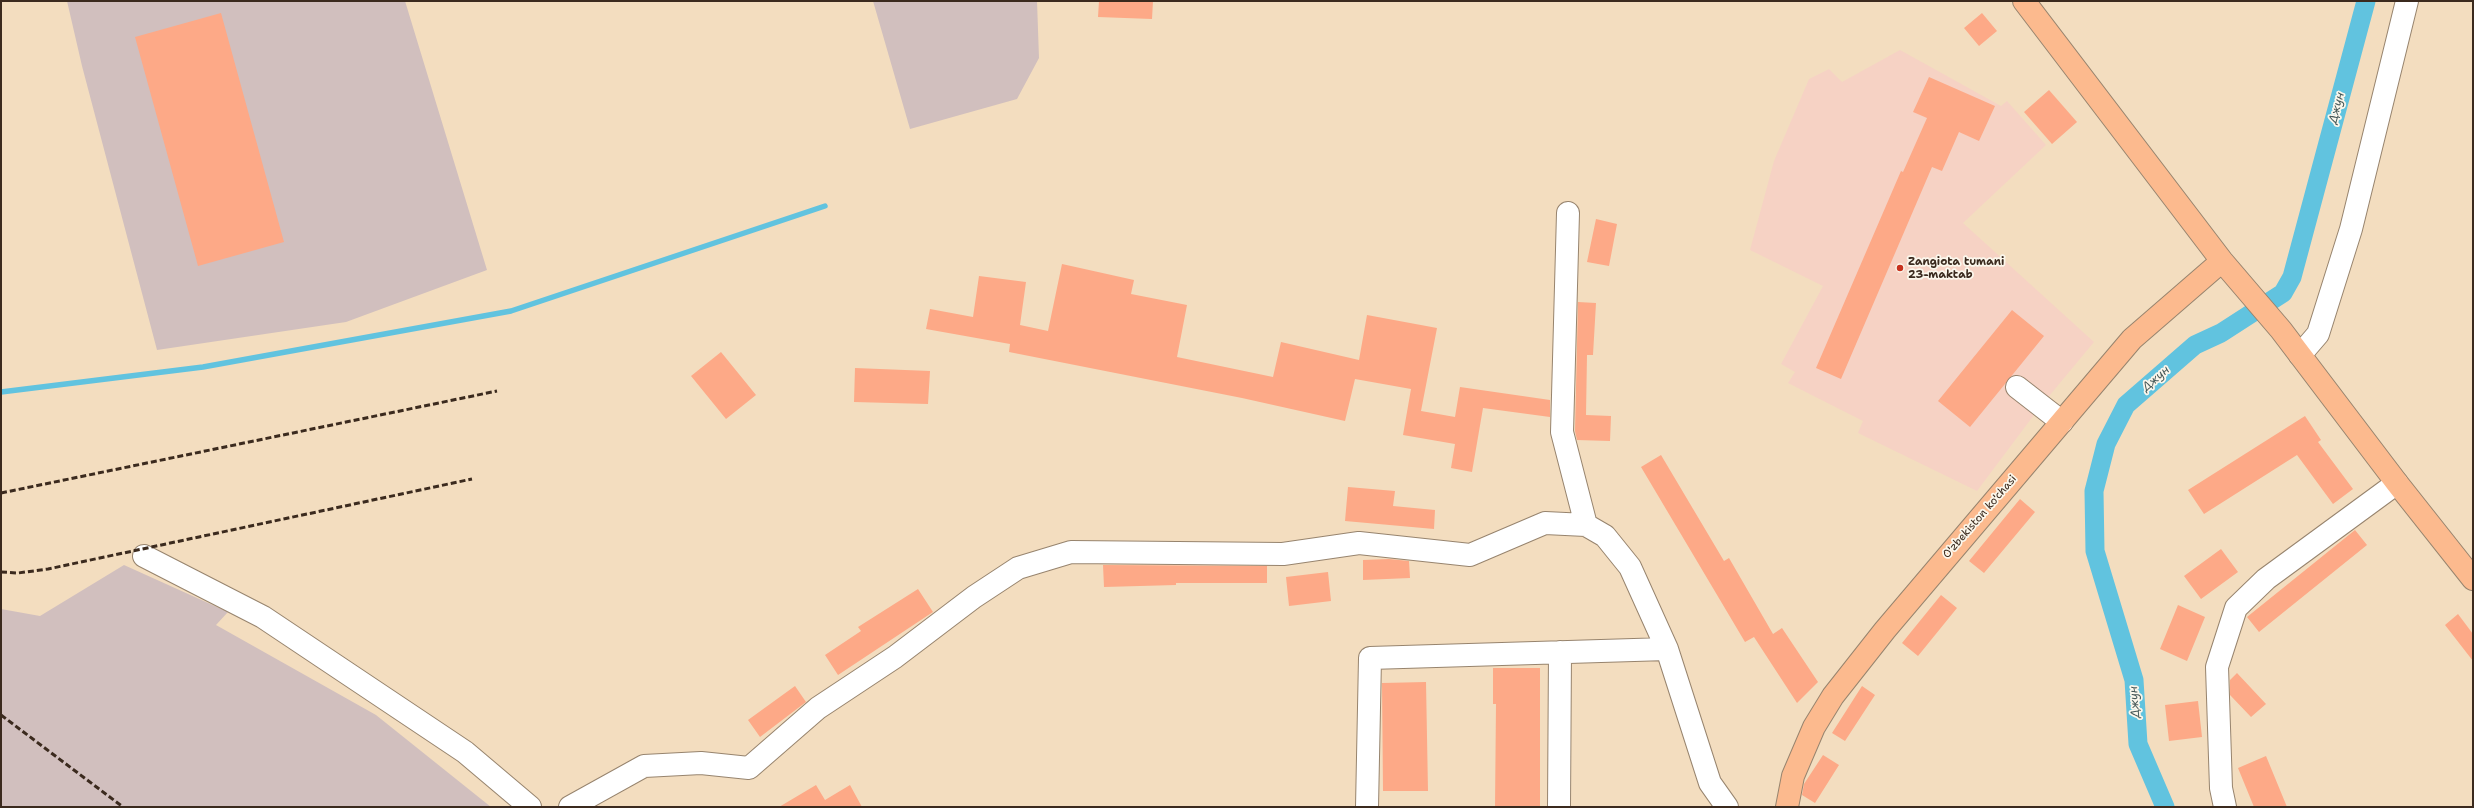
<!DOCTYPE html>
<meta charset="utf-8">
<style>
body{margin:0}
#map{position:relative;width:2474px;height:808px;overflow:hidden;background:#f3ddbf;font-family:"Shantell Sans",sans-serif}
canvas{display:block}
.frame{position:absolute;inset:0;border:2px solid #3b2a1e;pointer-events:none}
</style>
<div id="map">
<canvas width="2474" height="808"></canvas>
<div class="frame"></div>
</div>
<script>
const g = document.querySelector('canvas').getContext('2d');
g.lineJoin = 'round';
function fillPath(path, color) { g.fillStyle = color; g.fill(path, 'evenodd'); }
const shape = rows => new Path2D(rows.map(r => 'M' + r).join(''));
function stroke(path, color, width, dash) { g.strokeStyle = color; g.lineWidth = width; g.lineCap = dash ? 'butt' : 'round'; g.setLineDash(dash || []); g.stroke(path); }
function write(font, color, halo, rows, align = 'center') {
  g.font = font + ' "Shantell Sans",sans-serif'; g.lineWidth = 3.5; g.setLineDash([]); g.textBaseline = 'middle'; g.strokeStyle = halo; g.fillStyle = color; for (const [text, x, y, turn = 0] of rows) {
    g.save(); g.translate(x, y); g.rotate((+turn || 0) * Math.PI / 180); g.textAlign = isNaN(turn) ? turn : align; if (halo) g.strokeText(text, 0, 0); g.fillText(text, 0, 0); g.restore();
  }
}
fillPath(shape([
 [1900,50,2001,106,2007,101,2046,145,1963,223,2094,342,2040,407,1977,491,1858,433,1863,421,1788,383,1795,372,1781,364,1823,286,1750,250,1774,161,1809,79,1829,69,1842,82]
]), '#f6d2c4');
fillPath(shape([
 [67,1,405,1,487,270,346,322,157,350,82,66],
 [873,1,1037,1,1039,58,1017,99,910,129],
 [124,565,228,612,216,625,376,715,491,807,1,807,1,609,40,616]
]), '#d1bfbe');
stroke(shape([
 [1,392,203,367,511,311,825,206]
]), '#61c3df', 5.5);
stroke(shape([
 [2165,807,2138,744,2134,680,2095,551,2094,491,2106,444,2126,405,2195,345,2221,333,2283,293,2292,277,2366,1]
]), '#61c3df', 19);
fillPath(shape([
 [1099,1,1153,1,1152,19,1098,17],
 [221,13,284,242,198,266,135,37],
 [1982,13,1997,31,1979,46,1964,28],
 [1929,77,1995,106,1979,141,1959,132,1942,171,1932,167,1841,379,1816,368,1901,171,1903,172,1927,118,1913,112],
 [2049,90,2077,122,2052,144,2024,112],
 [1596,219,1617,224,1609,266,1587,262],
 [1062,264,1134,280,1131,294,1187,305,1177,357,1273,377,1281,342,1359,360,1367,315,1437,328,1421,411,1455,417,1460,387,1550,400,1550,417,1483,408,1472,472,1451,468,1455,444,1403,435,1411,389,1355,379,1345,421,1242,398,1009,352,1010,344,926,329,930,309,973,317,979,276,1026,282,1020,325,1048,331],
 [1578,302,1596,303,1593,355,1587,355,1586,415,1611,416,1610,441,1577,440,1575,431],
 [2012,310,2044,336,1970,427,1938,401],
 [721,352,756,395,726,419,691,376],
 [855,368,930,371,928,404,854,402],
 [2305,416,2321,440,2318,442,2353,489,2333,504,2297,455,2204,514,2188,490],
 [1661,455,1724,561,1729,558,1773,634,1782,628,1818,682,1797,703,1754,637,1745,642,1641,467],
 [1348,487,1395,491,1393,506,1435,510,1434,529,1345,521],
 [2020,499,2035,512,1984,573,1969,561],
 [2355,530,2367,545,2259,632,2247,617],
 [2221,549,2238,572,2201,599,2184,576],
 [1389,559,1409,561,1410,578,1363,580,1363,560],
 [1103,565,1267,566,1267,583,1176,583,1176,585,1104,587],
 [1328,572,1331,601,1289,606,1286,577],
 [918,589,933,612,838,675,825,655,861,631,858,627],
 [1941,595,1957,608,1918,656,1902,643],
 [2178,605,2205,617,2187,661,2160,649],
 [2458,614,2473,634,2473,661,2445,625],
 [1493,668,1540,668,1540,807,1495,807,1496,704,1493,704],
 [2237,673,2266,704,2251,717,2230,695,2230,680],
 [1426,682,1428,791,1383,791,1382,683],
 [795,686,806,702,760,737,748,720],
 [1862,686,1875,695,1845,741,1832,733],
 [2198,701,2202,737,2169,741,2165,705],
 [1823,755,1839,765,1815,803,1802,795,1804,784],
 [2266,756,2287,807,2254,807,2238,768],
 [816,785,825,800,850,785,862,807,779,807]
]), '#fda987');
const minor = shape([
 [1568,213,1562,432,1586,525],
 [2300,355,2318,334,2351,229,2407,1],
 [2017,387,2062,422],
 [144,556,263,617,465,752,530,807],
 [570,807,644,766,701,763,749,768,818,708,895,657,974,597,1018,568,1071,552,1283,554,1359,543,1470,555,1545,523,1586,525,1605,536,1630,567,1667,649,1710,783,1727,807],
 [1367,807,1370,658,1667,649],
 [1559,807,1560,652],
 [2225,807,2221,788,2217,667,2236,608,2266,579,2397,483]
]);
const major = shape([
 [2024,1,2222,261,2281,330,2397,483,2473,579],
 [1787,807,1793,776,1814,727,1833,696,1885,630,2132,339,2222,261]
]);
stroke(minor, '#97846e', 24);
stroke(major, '#97846e', 24);
stroke(minor, '#fff', 22);
stroke(major, '#fcba8e', 22);
stroke(shape([
 [1,493,497,391],
 [1,572,18,573,48,569,472,479],
 [1,715,123,807]
]), '#3b2a1e', 3, [6, 3]);
for (const [x, y, r, color] of [
 [1900,268,4,"#c8321e"]
]) { const dot = new Path2D(); dot.arc(x, y, r, 0, 2 * Math.PI); g.fillStyle = color; g.fill(dot); stroke(dot, '#fbf7ec', 1.5); }
write('bold 11px', '#3b2a1e', '#fbf7ec', [
 ["Zangiota tumani",1908,262],
 ["23-maktab",1908,275]
], 'left');
write('11px', '#3b2a1e', '#fbf7ec', [
 ["O'zbekiston ko'chasi",1980,517,-49]
]);
write('italic 12px', '#465858', '#fbf7ec', [
 ["Джун",2337,108,-75],
 ["Джун",2156,379,-41],
 ["Джун",2135,702,-94]
]);
</script>
